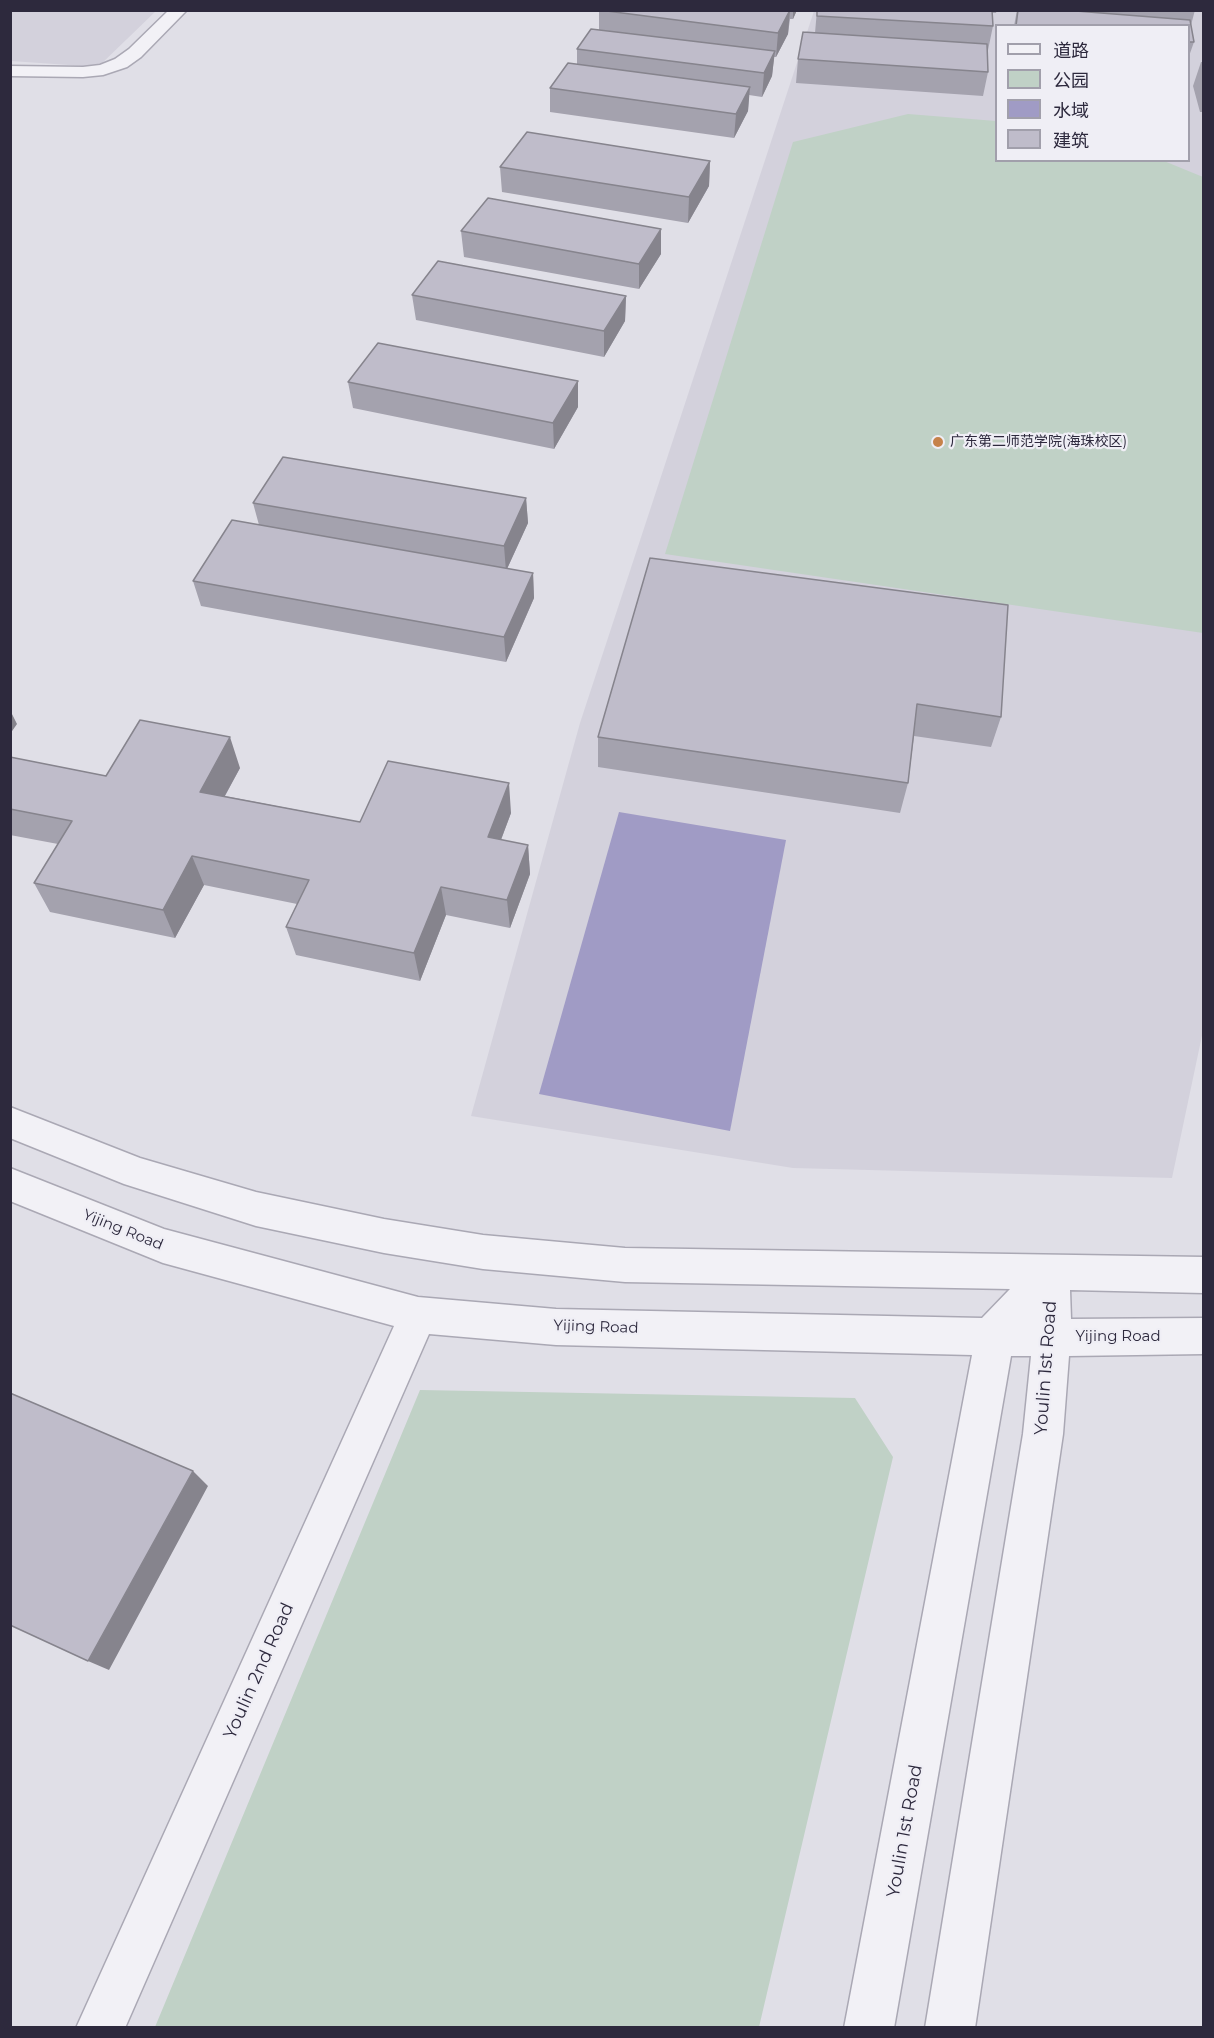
<!DOCTYPE html>
<meta charset="utf-8">
<style>
body{margin:0}
#map{position:relative;width:1214px;height:2038px;overflow:hidden;background:#e0dfe7;font-family:Montserrat,"Noto Sans SC",sans-serif}
canvas{display:block}
.frame{position:absolute;inset:0;border:12px solid #2d293d;pointer-events:none}
.legend{position:absolute;left:995px;top:24px;width:195px;height:138px;box-sizing:border-box;background:#efeef5;border:2px solid #a19fab;margin:0;padding:8px 10px;list-style:none;font-size:18px;color:#2d293d}
.legend li{display:flex;align-items:center;gap:12px;height:30px}
.legend b{width:30px;border:2px solid #a19fab}
</style>
<div id="map">
<canvas width="1214" height="2038"></canvas>
<div class="frame"></div>
<ul class="legend">
<li><b style="height:8px;background:#f2f1f6"></b>道路</li>
<li><b style="height:16px;background:#c0d1c6"></b>公园</li>
<li><b style="height:16px;background:#a09bc5"></b>水域</li>
<li><b style="height:16px;background:#bfbcca"></b>建筑</li>
</ul>
</div>
<script>
const g = document.querySelector('canvas').getContext('2d');
g.lineJoin = 'round';
function fillPath(path, color) { g.fillStyle = color; g.fill(path, 'evenodd'); }
const shape = rows => new Path2D(rows.map(r => 'M' + r).join(''));
function stroke(path, color, width, dash) { g.strokeStyle = color; g.lineWidth = width; g.lineCap = dash ? 'butt' : 'round'; g.setLineDash(dash || []); g.stroke(path); }
function write(font, color, halo, rows, align = 'center') {
  g.font = font + ' Montserrat,"Noto Sans SC",sans-serif'; g.lineWidth = 4.5; g.setLineDash([]); g.textBaseline = 'middle'; g.strokeStyle = halo; g.fillStyle = color; for (const [text, x, y, turn = 0] of rows) {
    g.save(); g.translate(x, y); g.rotate((+turn || 0) * Math.PI / 180); g.textAlign = isNaN(turn) ? turn : align; if (halo) g.strokeText(text, 0, 0); g.fillText(text, 0, 0); g.restore();
  }
}
fillPath(shape([
 [10,11,156,11,98,67,11,61],
 [814,11,1203,11,1204,1026,1172,1178,793,1168,471,1116,580,723],
 [996,26,1188,26,1188,160,996,160]
]), '#d3d1dc');
fillPath(shape([
 [908,114,996,121,996,160,1164,161,1203,177,1203,633,665,554,793,142],
 [420,1390,855,1398,893,1457,759,2027,155,2027]
]), '#c0d1c6');
fillPath(shape([
 [619,812,786,840,730,1131,539,1094]
]), '#a09bc5');
const minor = shape([
 [169,10,187,10,141,57,127,67,103,75,83,77,10,76,10,66,83,67,100,65,115,59,129,49,169,10],
 [10,1107,140,1158,256,1192,384,1219,483,1235,625,1248,1204,1257,1204,1293,1070,1290,1071,1319,1204,1318,1204,1354,1069,1356,1063,1434,975,2028,925,2028,1023,1434,1031,1356,1011,1356,894,2028,844,2028,972,1355,556,1345,429,1334,125,2028,76,2028,394,1326,163,1263,10,1201,10,1168,164,1229,418,1297,556,1309,982,1318,1010,1289,625,1282,483,1269,384,1253,256,1226,124,1184,10,1138,10,1107]
]);
stroke(minor, '#aaa8b4', 3);
fillPath(minor, '#f2f1f6');
fillPath(shape([
 [599,10,797,10,793,19,790,19,788,34,776,57,774,57,772,76,762,97,749,95,748,111,734,138,550,112,550,88,577,64,577,49,599,30],
 [817,10,997,10,996,13,992,13,993,26,988,50,988,72,983,96,796,83,798,59,815,33],
 [1017,10,1195,10,1191,25,1194,42,1188,59,1188,26,1014,26],
 [1201,62,1203,62,1203,112,1200,112,1193,86],
 [710,161,709,186,688,223,502,192,500,167],
 [461,231,661,254,639,289,464,257],
 [412,295,626,296,625,321,604,357,416,320],
 [578,381,578,407,554,449,353,408,348,382],
 [526,498,528,523,507,569,533,573,534,598,506,662,201,606,193,581,259,525,253,503],
 [650,558,1001,717,991,747,914,736,908,783,900,813,598,767,598,737],
 [10,757,106,776,240,768,225,796,360,822,511,813,501,840,528,845,530,874,510,928,446,915,420,981,296,955,286,927,297,904,204,885,175,938,50,912,34,883,58,844,10,835]
]), '#a4a2ae');
fillPath(shape([
 [790,10,788,34,776,57,778,33],
 [793,10,797,10,793,19],
 [775,51,772,76,762,97,764,73],
 [750,87,748,111,734,138,736,114],
 [710,161,709,186,688,223,689,197],
 [661,229,661,254,639,289,639,264],
 [626,296,625,321,604,357,604,331],
 [578,381,578,407,554,449,553,423],
 [526,498,528,523,506,571,504,546],
 [533,573,534,598,506,662,504,637],
 [10,710,17,724,10,734],
 [230,737,240,768,211,821,200,792],
 [509,783,511,813,491,866,488,837],
 [528,845,530,874,510,928,507,900],
 [192,856,204,885,175,938,163,910],
 [441,887,446,915,420,981,414,953],
 [193,1471,208,1486,109,1670,88,1661]
]), '#86848d');
const building = shape([
 [599,10,790,10,778,33,599,10],
 [817,10,992,10,993,26,817,16,817,10],
 [1018,10,1063,10,1190,20,1194,42,1188,42,1188,26,1016,26,1018,10],
 [591,29,775,51,764,73,577,49,591,29],
 [803,32,987,44,988,72,798,59,803,32],
 [568,63,750,87,736,114,550,88,568,63],
 [527,132,710,161,689,197,500,167,527,132],
 [488,198,661,229,639,264,461,231,488,198],
 [438,261,626,296,604,331,412,295,438,261],
 [378,343,578,381,553,423,348,382,378,343],
 [283,457,526,498,504,546,253,503,283,457],
 [232,520,533,573,504,637,193,581,232,520],
 [650,558,1008,605,1001,717,917,704,908,783,598,737,650,558],
 [140,720,230,737,200,792,360,822,388,761,509,783,488,837,528,845,507,900,441,887,414,953,286,927,309,880,192,856,163,910,34,883,72,821,10,809,10,757,106,776,140,720],
 [10,1393,193,1471,88,1661,10,1625,10,1393]
]);
fillPath(building, '#bfbcca');
stroke(building, '#86848d', 1.5);
for (const [x, y, r, color] of [
 [938,442,6,"#c6824a"]
]) { const dot = new Path2D(); dot.arc(x, y, r, 0, 2 * Math.PI); g.fillStyle = color; g.fill(dot); stroke(dot, '#efeef5', 2); }
write('14px', '#2d293d', '#efeef5', [
 ["广东第二师范学院(海珠校区)",950,442]
], 'left');
write('15px', '#2d293d', '#efeef5', [
 ["Yijing Road",123,1230,22],
 ["Yijing Road",596,1327,2],
 ["Yijing Road",1118,1337]
]);
write('18px', '#2d293d', '#efeef5', [
 ["Youlin 1st Road",1046,1368,-86],
 ["Youlin 2nd Road",259,1671,-66],
 ["Youlin 1st Road",905,1831,-80]
]);
</script>
